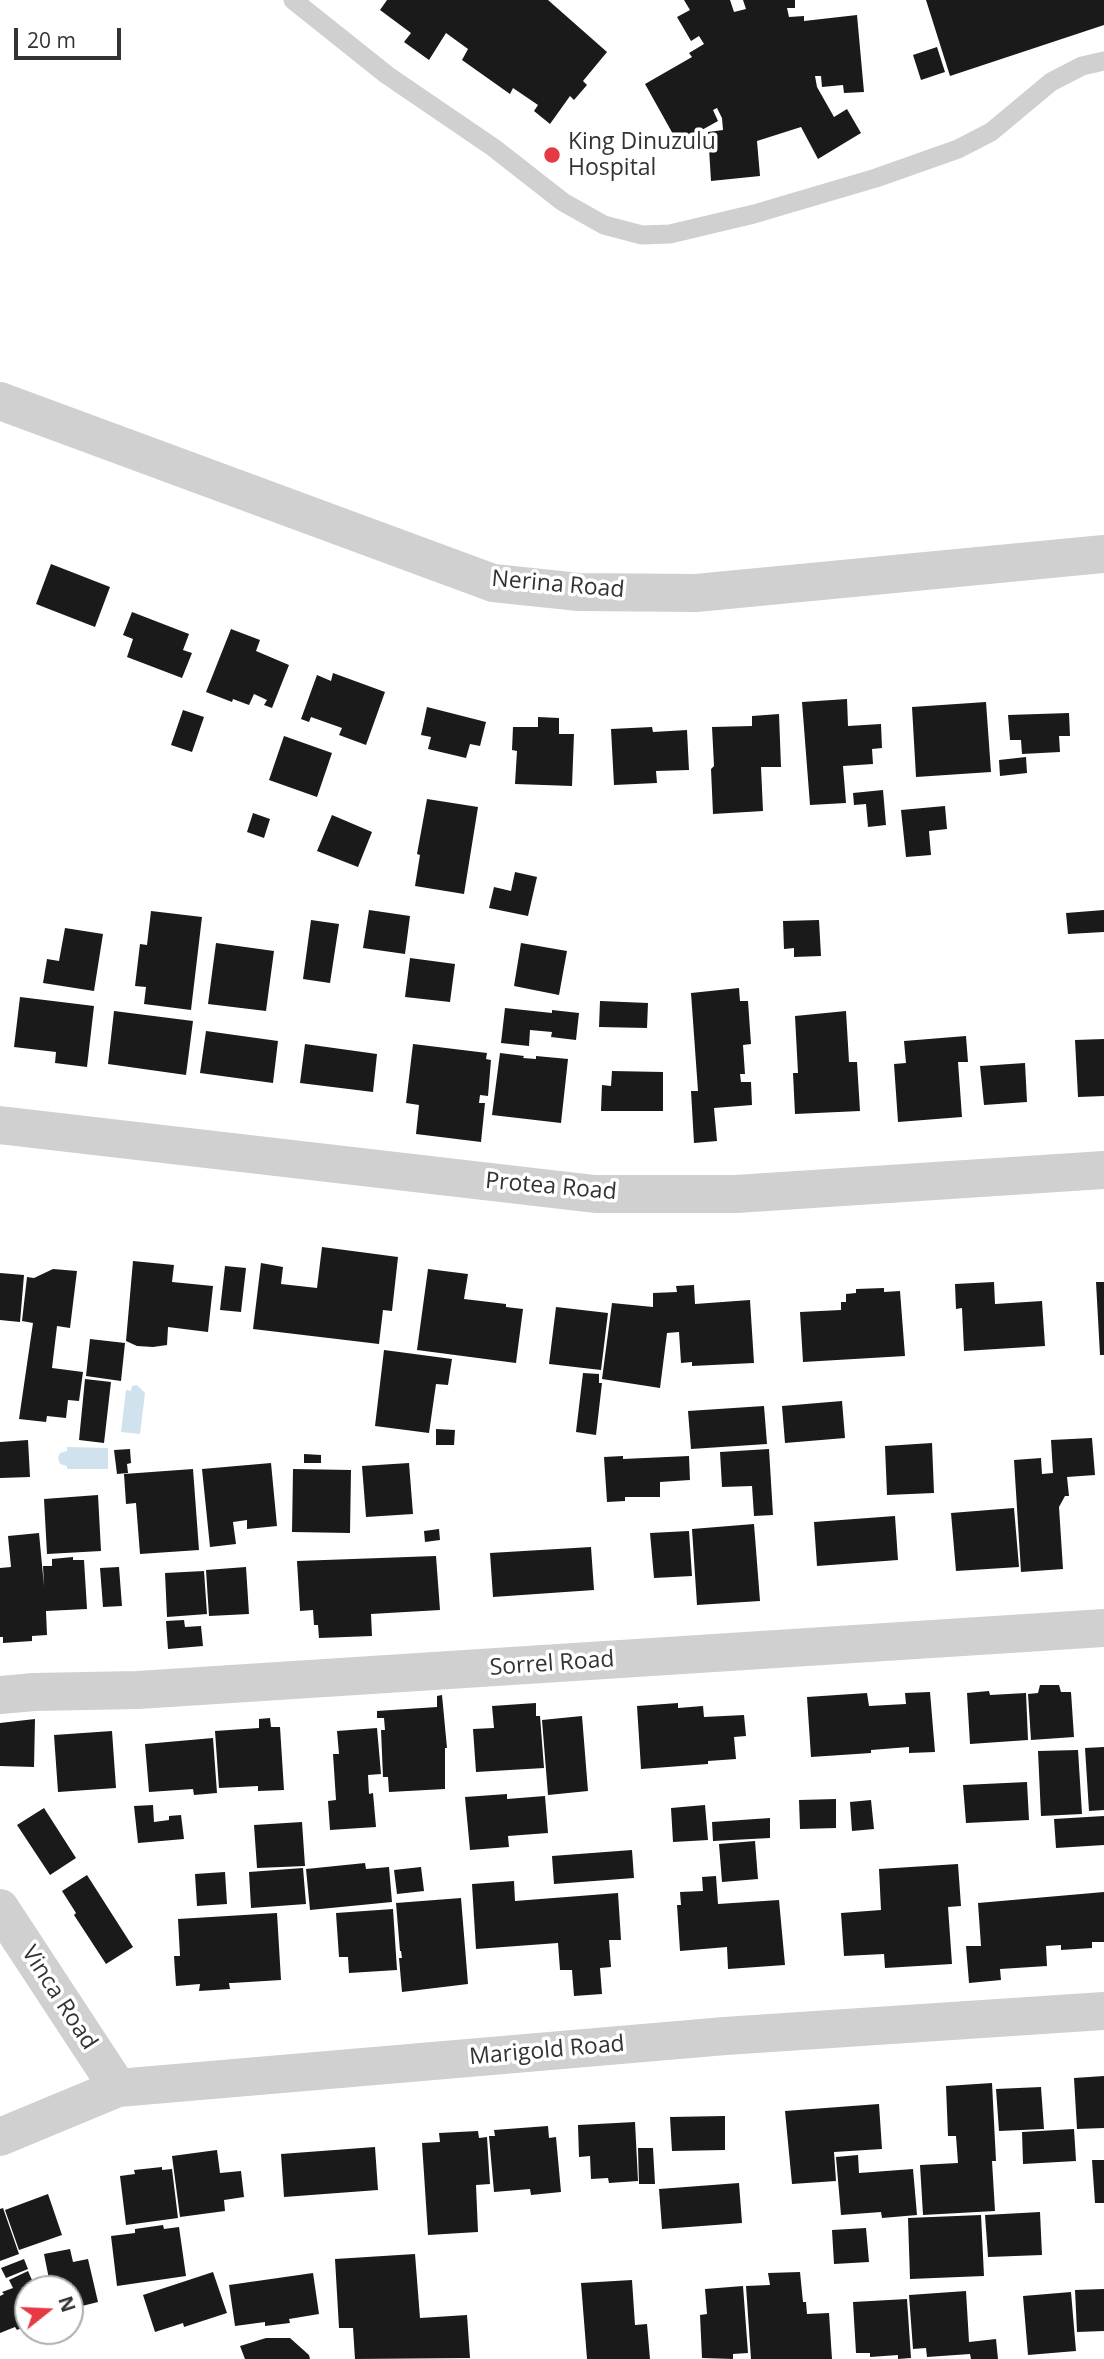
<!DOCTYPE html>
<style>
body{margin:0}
#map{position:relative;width:1104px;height:2359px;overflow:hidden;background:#fff;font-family:"Open Sans",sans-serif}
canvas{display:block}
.north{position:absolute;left:14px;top:2275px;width:70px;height:70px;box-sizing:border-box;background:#fff;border:2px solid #adadad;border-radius:50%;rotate:72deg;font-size:19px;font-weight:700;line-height:28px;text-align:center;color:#333}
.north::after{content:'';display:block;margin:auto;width:24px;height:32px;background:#e63946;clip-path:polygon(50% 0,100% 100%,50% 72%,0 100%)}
.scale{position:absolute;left:14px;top:28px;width:107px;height:32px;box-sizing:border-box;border:4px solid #333;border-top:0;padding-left:9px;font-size:21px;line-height:24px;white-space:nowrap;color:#333;-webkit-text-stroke:5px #fff;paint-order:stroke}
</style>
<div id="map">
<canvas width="1104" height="2359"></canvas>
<div class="north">N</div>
<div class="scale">20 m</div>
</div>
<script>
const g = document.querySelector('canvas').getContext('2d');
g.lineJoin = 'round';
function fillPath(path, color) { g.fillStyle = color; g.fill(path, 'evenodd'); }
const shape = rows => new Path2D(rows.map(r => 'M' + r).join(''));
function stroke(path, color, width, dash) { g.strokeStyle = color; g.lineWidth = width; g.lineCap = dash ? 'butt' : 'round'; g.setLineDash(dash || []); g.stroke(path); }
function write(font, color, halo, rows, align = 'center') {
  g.font = font + ' "Open Sans",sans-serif'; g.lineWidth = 7; g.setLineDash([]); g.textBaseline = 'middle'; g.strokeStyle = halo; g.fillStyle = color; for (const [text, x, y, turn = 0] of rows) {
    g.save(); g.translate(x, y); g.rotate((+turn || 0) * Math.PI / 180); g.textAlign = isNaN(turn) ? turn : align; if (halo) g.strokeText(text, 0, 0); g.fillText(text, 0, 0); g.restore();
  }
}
fillPath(shape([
 [137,1385,145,1393,140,1434,121,1432,126,1390,131,1391,132,1386],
 [67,1447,108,1448,108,1469,67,1469,67,1466,60,1464,58,1458,60,1453,67,1451]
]), '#cfe2ee');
fillPath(shape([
 [387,0,548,0,607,52,583,81,587,85,574,100,570,96,550,124,534,111,538,105,513,88,510,94,462,60,468,49,446,33,429,60,404,42,411,33,380,10],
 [684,0,730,0,734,12,746,9,743,0,795,0,795,8,787,8,789,17,804,16,804,21,857,15,864,92,844,93,843,85,822,87,821,76,815,76,817,87,834,117,847,109,861,133,818,159,801,127,757,141,760,176,711,181,708,132,723,130,722,118,717,108,713,110,718,121,700,131,705,139,683,152,645,84,692,57,689,53,704,44,699,36,691,41,677,17,690,10],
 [926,0,1104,0,1104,25,950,76],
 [937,47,945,72,921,80,913,55],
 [51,564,110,587,95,627,36,604],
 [132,612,189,634,183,650,192,653,182,678,127,657,133,639,123,635],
 [231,629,260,640,256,651,289,665,272,708,264,705,267,700,254,694,249,705,233,699,232,702,206,692],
 [333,673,385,692,366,745,339,735,342,728,311,717,309,722,301,719,317,675,331,681],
 [847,699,848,726,881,724,882,748,872,749,873,764,843,766,846,803,810,805,802,702],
 [986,702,991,772,916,777,912,707],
 [427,707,486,722,480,746,470,744,466,758,428,749,431,737,421,735],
 [183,710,204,717,192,752,171,745],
 [1069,713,1070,736,1059,736,1060,752,1022,754,1021,740,1010,740,1008,715],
 [779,714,781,767,761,767,763,811,713,814,711,769,714,766,712,727,752,726,752,716],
 [538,717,559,718,559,734,574,734,572,786,515,784,517,751,512,750,513,727,538,727],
 [652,727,653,732,687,730,689,770,656,771,657,783,614,785,611,729],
 [284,736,332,753,317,797,269,780],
 [1026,757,1027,773,1000,776,999,760],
 [883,790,886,825,868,827,866,804,854,805,853,793],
 [427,799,478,807,464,894,415,886,420,855,417,854],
 [945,806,947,829,929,831,931,855,906,857,901,810],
 [253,813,270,819,264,838,247,832],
 [332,815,372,832,358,867,317,851],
 [515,872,537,877,528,916,489,908,494,887,511,891],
 [369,910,410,916,405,954,363,948],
 [1104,910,1104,932,1068,934,1066,913],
 [151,911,202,917,191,1010,144,1004,146,987,135,986,140,944,147,945],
 [311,920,339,924,330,983,303,979],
 [819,920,821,956,794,957,794,948,784,949,783,921],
 [65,928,103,934,94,991,43,983,47,959,59,961],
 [216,943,274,951,266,1011,208,1004],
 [521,943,567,951,559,995,514,986],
 [410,958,455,964,450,1002,405,997],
 [739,988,740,1001,748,1001,751,1044,743,1045,745,1074,740,1074,741,1082,751,1082,752,1105,714,1108,717,1141,694,1143,691,1091,698,1091,691,993],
 [20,997,94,1006,87,1067,55,1063,56,1052,14,1047],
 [600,1001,648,1003,647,1028,599,1027],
 [505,1008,552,1013,552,1010,579,1013,576,1040,551,1037,552,1032,530,1030,529,1046,501,1043],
 [114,1011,193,1021,186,1075,108,1064],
 [846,1011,849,1062,857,1062,860,1111,795,1114,793,1073,798,1073,795,1016],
 [206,1031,278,1041,273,1083,200,1073],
 [966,1036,968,1062,958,1062,962,1117,898,1122,894,1064,906,1063,904,1041],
 [1104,1039,1104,1096,1078,1097,1075,1040],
 [305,1044,377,1054,373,1092,300,1083],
 [413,1044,487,1053,486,1059,491,1060,488,1096,480,1095,479,1103,485,1103,481,1142,416,1134,419,1105,406,1103],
 [500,1053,524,1056,523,1058,536,1059,536,1056,568,1059,561,1123,492,1115],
 [1025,1063,1027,1102,984,1105,980,1066],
 [612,1071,663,1072,663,1111,601,1111,602,1085,611,1086],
 [322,1247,398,1257,392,1311,383,1310,379,1344,253,1329,261,1263,283,1267,281,1284,317,1288],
 [133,1261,174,1265,172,1282,213,1286,208,1332,168,1327,167,1345,153,1347,137,1346,126,1341],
 [225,1266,246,1268,241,1312,220,1310],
 [53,1269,77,1271,70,1328,57,1326,52,1368,83,1372,79,1401,68,1400,66,1418,47,1416,46,1422,19,1419,33,1323,22,1321,27,1277,34,1278],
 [428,1269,468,1274,464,1299,506,1304,506,1307,523,1309,516,1363,417,1350],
 [0,1273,24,1275,20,1322,0,1320],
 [994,1282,995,1304,1042,1301,1045,1346,964,1351,962,1308,956,1309,955,1284],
 [1096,1282,1104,1282,1104,1355,1100,1355],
 [694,1285,695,1304,750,1300,754,1363,692,1366,692,1362,681,1363,679,1332,667,1333,660,1388,602,1379,612,1303,653,1307,653,1293,677,1292,676,1286],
 [884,1288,884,1292,900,1291,905,1356,803,1362,800,1312,841,1310,841,1302,846,1302,846,1294,856,1293,856,1289],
 [556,1307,608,1313,601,1370,549,1364],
 [90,1339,125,1343,121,1381,86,1376],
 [384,1350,452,1359,448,1385,436,1384,429,1433,375,1426],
 [583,1373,599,1374,599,1383,602,1383,596,1435,576,1432],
 [85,1379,111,1382,104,1443,79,1440],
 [842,1401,845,1438,785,1443,782,1406],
 [764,1406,767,1444,691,1449,688,1411],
 [436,1429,455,1430,454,1445,436,1445],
 [1092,1438,1095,1475,1067,1477,1069,1496,1065,1496,1059,1507,1063,1569,1021,1572,1014,1460,1041,1458,1042,1474,1053,1473,1051,1440],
 [28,1440,30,1477,0,1478,0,1442],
 [932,1443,934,1493,887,1495,885,1446],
 [130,1449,131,1463,127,1464,128,1473,117,1474,114,1450],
 [769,1449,773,1515,754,1516,752,1486,722,1487,720,1452],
 [304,1454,321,1455,321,1463,304,1463],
 [623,1456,623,1459,689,1456,690,1480,660,1482,660,1497,625,1497,625,1501,607,1502,604,1457],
 [271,1463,277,1526,247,1529,247,1520,233,1522,236,1544,210,1547,202,1469],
 [409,1463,413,1514,366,1517,362,1466],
 [193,1469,199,1550,140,1554,136,1503,126,1504,124,1474],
 [293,1469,351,1470,350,1533,292,1532],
 [98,1495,101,1551,47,1554,44,1499],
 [1014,1508,1019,1567,956,1571,951,1513],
 [895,1516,898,1560,817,1566,814,1522],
 [754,1524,760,1601,697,1605,692,1529],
 [439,1529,440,1540,425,1542,424,1531],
 [689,1531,692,1576,654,1578,650,1533],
 [39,1533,44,1586,43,1566,52,1566,52,1559,73,1557,73,1560,84,1560,87,1609,46,1611,47,1635,32,1636,32,1641,3,1643,3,1637,0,1637,0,1568,11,1567,8,1536],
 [591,1547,594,1590,493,1597,490,1553],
 [436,1556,440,1610,371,1614,372,1636,319,1638,318,1625,314,1625,313,1610,300,1611,297,1561],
 [119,1567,122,1606,103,1607,100,1568],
 [246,1567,249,1614,209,1616,206,1570],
 [204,1571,207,1614,167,1617,165,1573],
 [184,1620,185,1627,201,1626,203,1646,168,1649,166,1621],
 [1040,1685,1059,1685,1061,1692,1071,1692,1074,1737,1031,1740,1028,1694,1038,1693],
 [989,1691,990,1695,1026,1693,1028,1740,970,1744,967,1693],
 [930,1692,935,1752,909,1753,909,1747,871,1750,871,1753,811,1757,807,1697,867,1693,869,1706,906,1704,905,1693],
 [442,1695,447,1748,445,1748,445,1789,389,1792,388,1777,383,1777,381,1730,385,1730,384,1718,377,1718,377,1711,437,1707,437,1696],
 [536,1703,536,1716,540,1716,544,1768,476,1772,473,1729,494,1728,492,1706],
 [678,1703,678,1708,703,1706,704,1717,744,1715,746,1736,734,1737,736,1759,708,1761,708,1764,641,1769,637,1706],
 [582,1716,588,1791,548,1795,542,1720],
 [270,1718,271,1727,280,1727,284,1790,258,1791,258,1786,219,1788,215,1731,259,1728,259,1719],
 [35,1719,34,1767,0,1766,0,1723],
 [377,1728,381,1774,368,1775,369,1794,373,1793,376,1827,330,1830,328,1801,336,1800,333,1754,339,1754,337,1731],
 [112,1731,116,1788,58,1792,54,1735],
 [213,1738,217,1793,194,1795,193,1789,149,1792,145,1744],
 [1104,1747,1104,1810,1089,1811,1085,1748],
 [1078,1750,1082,1814,1041,1816,1038,1751],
 [1027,1782,1029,1820,966,1823,963,1785],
 [507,1794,507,1799,545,1796,548,1833,508,1836,509,1847,470,1850,465,1797],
 [836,1799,836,1828,800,1829,799,1800],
 [871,1800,874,1829,852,1831,850,1802],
 [153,1805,154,1822,169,1820,169,1816,181,1815,184,1839,138,1843,134,1806],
 [705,1805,708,1840,673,1842,671,1808],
 [44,1808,76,1858,50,1875,17,1825],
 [1104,1816,1104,1845,1056,1848,1054,1819],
 [770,1818,770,1838,713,1841,712,1822],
 [302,1822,305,1866,257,1868,254,1825],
 [755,1841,758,1879,722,1882,719,1844],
 [632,1850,634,1878,554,1884,552,1856],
 [365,1863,366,1869,389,1867,392,1902,310,1910,306,1869],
 [958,1864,961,1906,948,1907,952,1964,885,1968,884,1954,844,1956,841,1913,881,1910,879,1869],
 [421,1867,424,1891,397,1894,394,1870],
 [303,1868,306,1904,251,1908,249,1872],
 [225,1872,227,1904,197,1906,195,1874],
 [87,1875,133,1947,106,1964,74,1915,76,1913,62,1891],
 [716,1876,718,1904,779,1900,785,1965,728,1969,727,1947,680,1951,677,1905,681,1905,680,1892,703,1891,702,1877],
 [514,1881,515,1901,618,1893,621,1940,609,1940,611,1967,600,1968,602,1994,574,1996,572,1970,560,1970,558,1943,476,1949,472,1884],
 [1104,1892,1104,1942,1092,1942,1092,1948,1061,1950,1061,1945,1046,1946,1047,1966,1000,1969,1001,1980,969,1983,966,1946,981,1946,978,1903],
 [461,1898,468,1984,402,1992,399,1958,402,1958,401,1951,400,1951,396,1903],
 [393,1909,397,1970,349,1973,348,1957,339,1957,336,1913],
 [277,1913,281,1980,232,1983,229,1983,230,1989,199,1991,200,1984,176,1986,174,1956,180,1956,178,1919],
 [1104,2076,1104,2128,1077,2129,1074,2078],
 [992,2083,996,2161,992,2161,995,2211,923,2215,920,2165,958,2163,956,2136,948,2136,946,2086],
 [1041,2087,1044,2129,999,2131,996,2089],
 [879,2104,882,2149,834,2152,836,2181,792,2184,785,2111],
 [725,2116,725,2150,672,2151,670,2117],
 [635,2122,638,2181,609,2183,608,2178,591,2179,590,2156,579,2157,578,2125],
 [548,2126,549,2138,556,2137,561,2192,531,2195,530,2189,494,2192,489,2136,495,2136,494,2130],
 [1074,2129,1076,2161,1023,2164,1022,2132],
 [478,2131,479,2138,487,2137,490,2184,476,2185,478,2232,428,2235,422,2143,440,2142,439,2133],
 [375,2147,378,2190,284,2197,281,2154],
 [638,2148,653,2148,655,2184,639,2184],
 [217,2150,220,2173,241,2171,244,2197,224,2200,225,2211,180,2217,172,2156],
 [858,2155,859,2173,913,2169,917,2215,882,2218,881,2212,841,2215,836,2157],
 [1092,2160,1104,2160,1104,2203,1095,2203],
 [162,2167,162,2170,172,2169,178,2218,126,2225,120,2176,135,2174,134,2170],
 [739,2183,742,2223,662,2229,659,2189],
 [48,2194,62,2235,19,2250,5,2210],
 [3,2208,19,2254,0,2261,0,2209],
 [1040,2212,1042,2255,988,2257,985,2215],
 [981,2215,984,2276,910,2279,908,2218],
 [163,2225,164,2229,179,2227,186,2276,117,2286,111,2236,135,2233,135,2229],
 [866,2228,869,2262,834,2264,832,2230],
 [70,2249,73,2262,88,2259,98,2302,70,2309,70,2289,51,2289,44,2254],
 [415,2254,420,2318,467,2315,470,2358,355,2359,353,2328,339,2328,335,2259],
 [24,2259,28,2269,6,2278,1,2268],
 [28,2271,36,2289,28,2289,28,2325,17,2330,15,2327,0,2333,0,2296,4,2294,2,2292,13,2288,9,2280],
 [213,2272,227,2313,184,2327,183,2323,155,2332,143,2295],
 [800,2272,803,2302,806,2302,807,2314,829,2313,832,2359,751,2359,746,2286,770,2285,768,2273],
 [313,2273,319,2314,289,2319,290,2323,265,2326,265,2322,235,2326,229,2285],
 [632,2280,635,2325,647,2324,650,2359,587,2359,581,2283],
 [743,2286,748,2353,733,2354,733,2359,702,2358,700,2315,707,2314,705,2289],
 [1104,2289,1104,2331,1077,2332,1075,2290],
 [966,2291,969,2342,996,2339,998,2359,971,2359,970,2354,927,2357,926,2348,913,2349,909,2295],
 [1071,2292,1076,2351,1028,2355,1023,2296],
 [907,2299,911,2358,898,2359,898,2355,870,2357,870,2353,856,2353,853,2302],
 [266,2338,290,2338,309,2355,310,2359,245,2359,240,2346]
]), '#1a1a1a');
stroke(shape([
 [293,0,387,75,494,148,563,202,604,225,642,235,670,234,754,214,876,178,958,149,991,132,1051,82,1082,66,1104,61]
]), '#d0d0d0', 19);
stroke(shape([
 [0,401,493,583,579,592,696,593,1104,554],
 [0,1125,595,1194,736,1194,1104,1170],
 [0,1695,34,1692,138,1690,1104,1628],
 [0,1908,118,2088],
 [0,2137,118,2088,725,2036,1104,2011]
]), '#d0d0d0', 38);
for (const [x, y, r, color] of [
 [552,155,9,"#e63946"]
]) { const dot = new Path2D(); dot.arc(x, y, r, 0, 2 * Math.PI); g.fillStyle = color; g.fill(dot); stroke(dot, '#fff', 2.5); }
write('23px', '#333', '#fff', [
 ["King Dinuzulu",568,142],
 ["Hospital",568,168]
], 'left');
write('23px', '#333', '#fff', [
 ["Nerina Road",558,585,5],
 ["Protea Road",551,1187,5],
 ["Sorrel Road",552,1664,-4],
 ["Vinca Road",59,1998,57],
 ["Marigold Road",547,2051,-5]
]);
</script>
